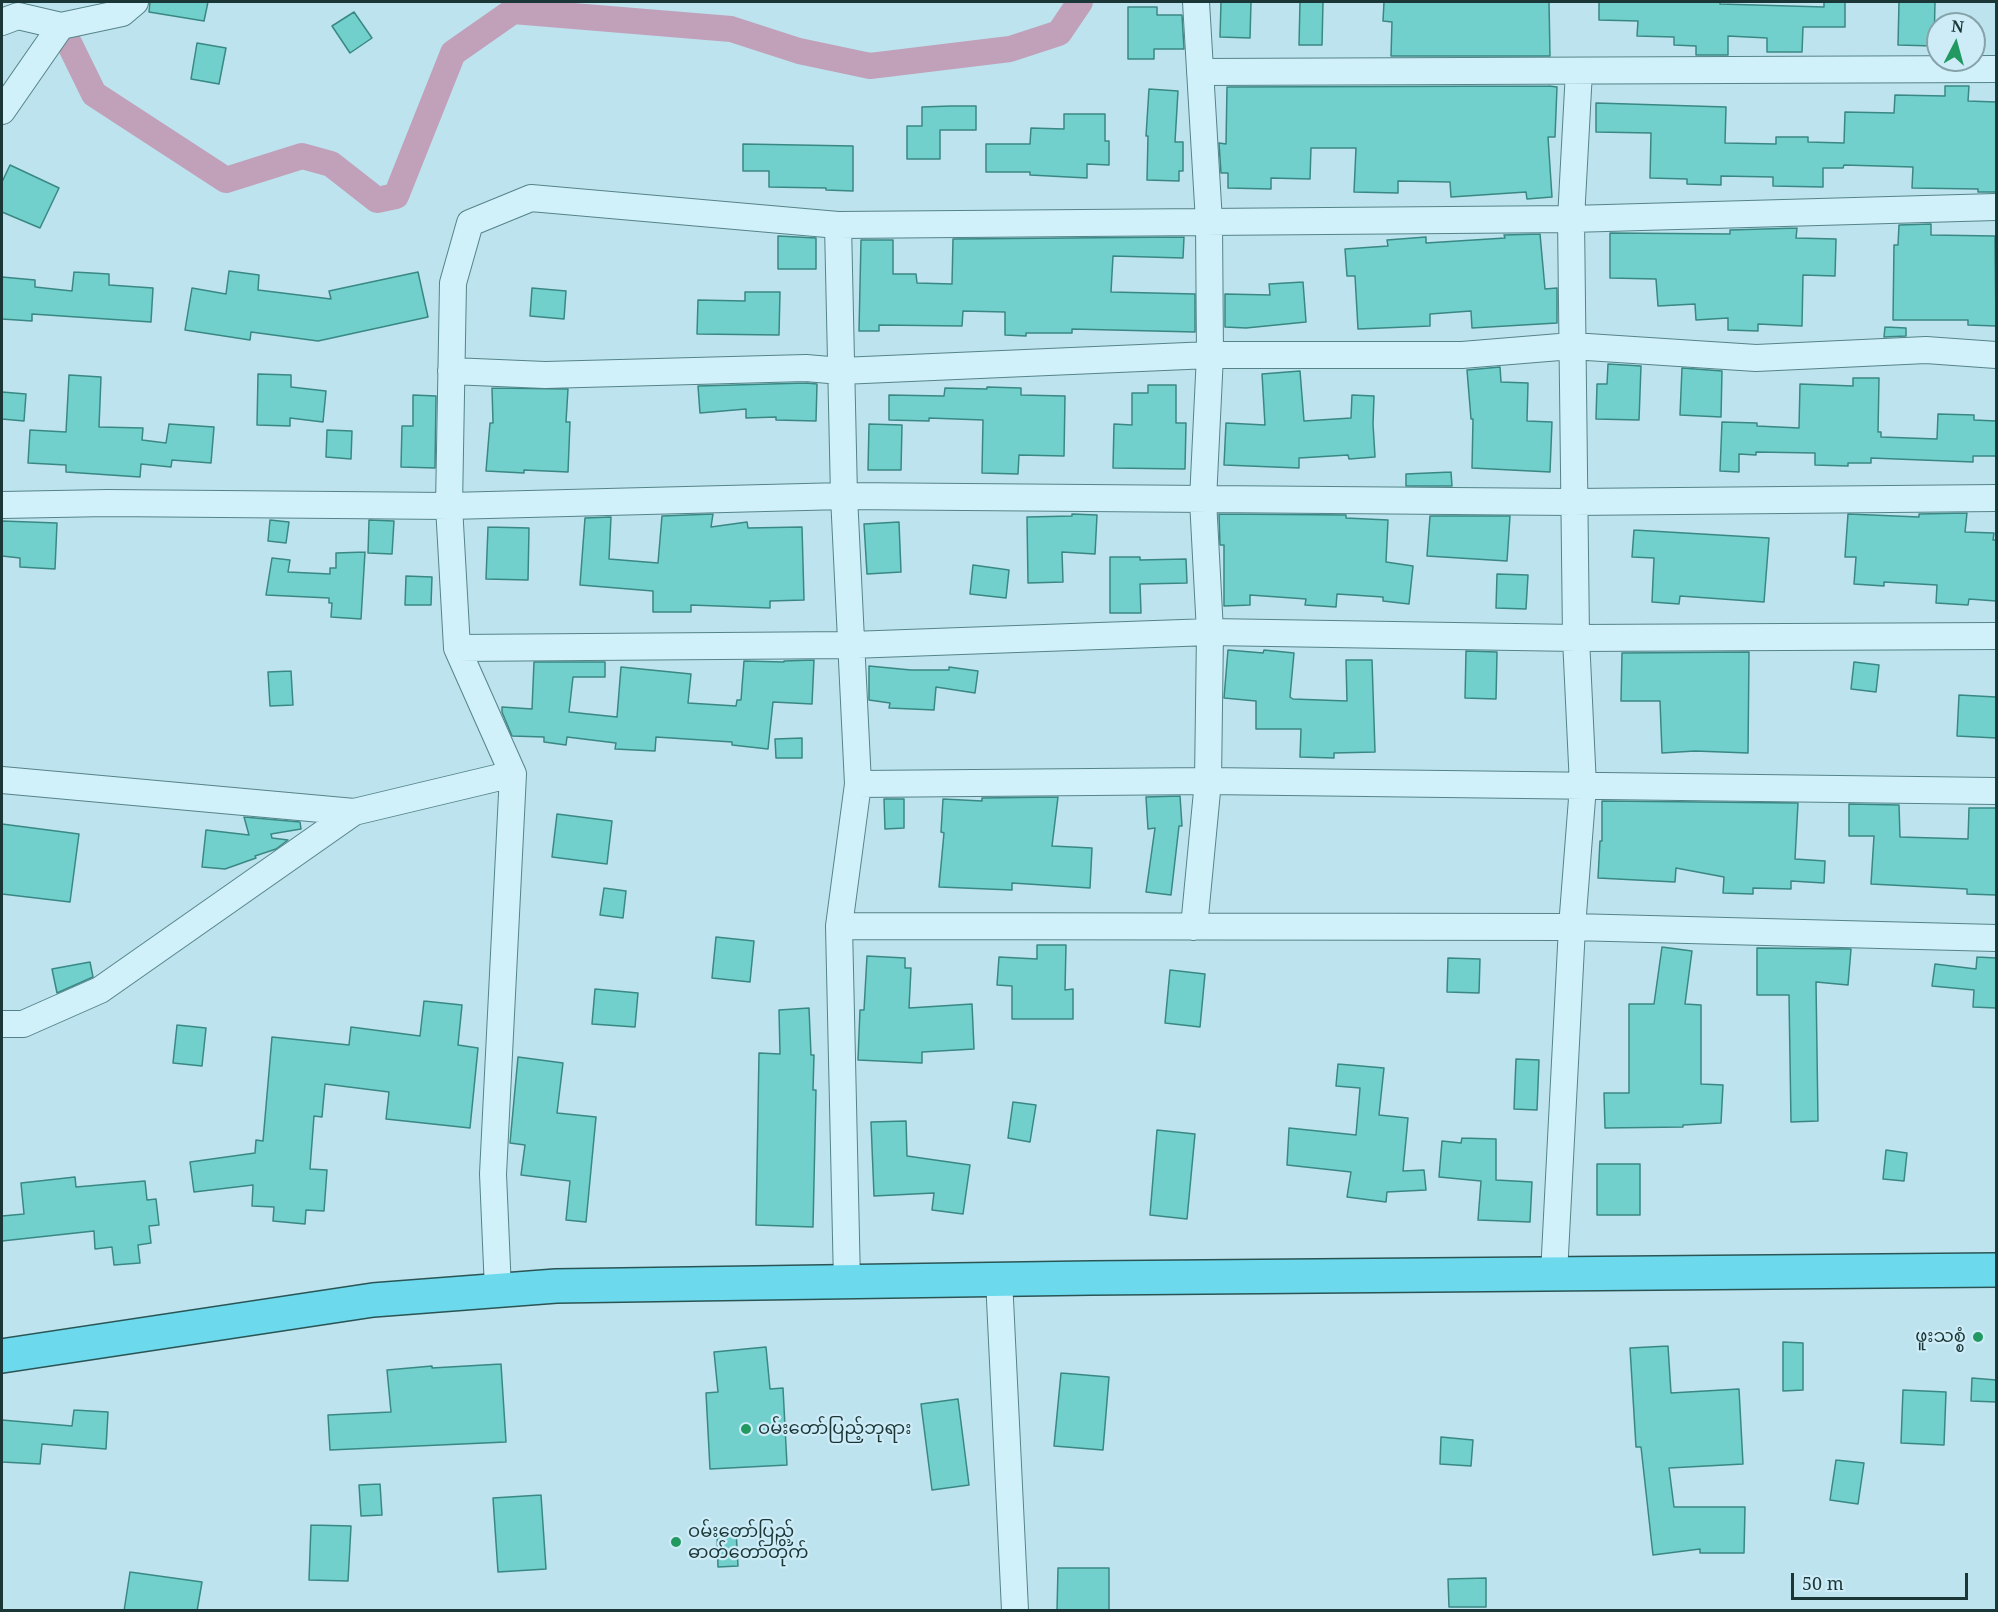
<!DOCTYPE html>
<meta charset="utf-8">
<style>
body{margin:0}
#map{position:relative;width:1998px;height:1612px;overflow:hidden;background:#bde3ef;font-family:"Noto Serif",serif}
canvas{display:block}
.frame{position:absolute;inset:0;border:3px solid #1b3636;pointer-events:none}
.north{position:absolute;left:1926px;top:12px;width:60px;height:60px;box-sizing:border-box;background:#cdecf7;border:2px solid #86a3aa;border-radius:50%;rotate:6deg;font-size:16px;font-weight:700;line-height:24px;text-align:center;color:#1b3636}
.north::after{content:'';display:block;margin:auto;width:21px;height:27px;background:#239962;clip-path:polygon(50% 0,100% 100%,50% 72%,0 100%)}
.scale{position:absolute;left:1791px;top:1573px;width:177px;height:27px;box-sizing:border-box;border:3px solid #1b3636;border-top:0;padding-left:8px;font-size:18px;line-height:21px;white-space:nowrap;color:#1b3636;-webkit-text-stroke:4px #cdecf7;paint-order:stroke}
</style>
<div id="map">
<canvas width="1998" height="1612"></canvas>
<div class="frame"></div>
<div class="north">N</div>
<div class="scale">50 m</div>
</div>
<script>
const g = document.querySelector('canvas').getContext('2d');
g.lineJoin = 'round';
const shape = rows => new Path2D(rows.map(r => 'M' + r).join(''));
function stroke(path, color, width, dash) { g.strokeStyle = color; g.lineWidth = width; g.lineCap = dash ? 'butt' : 'round'; g.setLineDash(dash || []); g.stroke(path); }
function fillPath(path, color) { g.fillStyle = color; g.fill(path, 'evenodd'); }
function write(font, color, halo, rows, align = 'center') {
  g.font = font + ' "Noto Serif","Noto Sans Myanmar",serif'; g.lineWidth = 4.5; g.setLineDash([]); g.textBaseline = 'middle'; g.strokeStyle = halo; g.fillStyle = color; for (const [text, x, y, turn = 0] of rows) {
    g.save(); g.translate(x, y); g.rotate((+turn || 0) * Math.PI / 180); g.textAlign = isNaN(turn) ? turn : align; if (halo) g.strokeText(text, 0, 0); g.fillText(text, 0, 0); g.restore();
  }
}
stroke(shape([
 [69,43,94,94,226,180,302,156,331,164,377,200,396,196,453,53,513,11,731,29,799,51,870,66,1010,49,1059,33,1080,2]
]), '#c0a1b9', 26);
const building = shape([
 [150,2,208,2,204,21,149,12,150,2],
 [1221,2,1251,2,1250,38,1220,37,1221,2],
 [1300,2,1323,2,1322,45,1299,45,1300,2],
 [1384,2,1549,2,1550,56,1391,56,1392,22,1383,21,1384,2],
 [1599,2,1720,2,1720,4,1824,7,1824,2,1845,2,1845,27,1803,27,1802,52,1767,52,1767,38,1728,36,1728,55,1696,55,1696,46,1674,45,1674,37,1637,36,1638,21,1599,20,1599,2],
 [1899,2,1935,2,1934,46,1898,45,1899,2],
 [1128,7,1157,7,1157,15,1182,15,1184,49,1154,49,1154,59,1128,59,1128,7],
 [354,12,372,38,350,53,332,26,354,12],
 [197,43,226,48,219,84,191,79,197,43],
 [1549,86,1557,87,1555,137,1548,137,1552,197,1527,199,1526,192,1451,197,1450,182,1398,181,1398,193,1354,192,1356,148,1311,148,1310,179,1271,178,1271,189,1228,188,1228,173,1221,173,1219,143,1226,144,1227,87,1549,86],
 [1945,86,1969,86,1968,101,1996,102,1996,192,1978,192,1978,189,1912,188,1913,167,1844,165,1843,168,1823,168,1823,187,1773,186,1773,177,1721,176,1721,185,1687,184,1687,179,1650,178,1651,133,1596,132,1596,103,1726,107,1725,143,1776,144,1776,137,1808,137,1808,142,1844,143,1845,112,1894,113,1895,95,1945,96,1945,86],
 [1149,89,1178,91,1175,142,1183,142,1183,171,1179,171,1179,181,1147,180,1148,136,1146,136,1149,89],
 [951,106,976,106,976,130,940,130,940,159,907,159,907,126,922,126,922,107,951,106],
 [1064,114,1105,114,1105,141,1109,141,1109,165,1087,164,1087,178,1030,175,1030,172,986,172,986,144,1030,144,1031,128,1064,129,1064,114],
 [743,144,853,146,853,191,826,190,826,188,769,187,769,171,743,171,743,144],
 [10,165,59,188,40,228,2,212,2,182,10,165],
 [1931,224,1931,235,1995,236,1996,326,1968,325,1968,320,1893,320,1894,245,1898,245,1899,225,1931,224],
 [1797,228,1796,238,1836,239,1835,276,1803,275,1802,326,1758,324,1758,331,1728,330,1728,318,1696,320,1695,304,1658,306,1656,279,1610,278,1610,233,1730,234,1730,230,1797,228],
 [1540,234,1545,289,1557,288,1557,323,1472,328,1471,311,1430,314,1430,326,1358,329,1355,276,1347,276,1345,249,1388,246,1387,240,1426,237,1426,243,1505,238,1504,235,1540,234],
 [778,236,816,238,816,269,778,269,778,236],
 [1184,237,1183,258,1113,256,1111,292,1195,294,1195,332,1072,329,1072,333,1026,333,1026,336,1005,335,1005,312,963,311,962,326,879,325,879,331,859,331,861,240,893,240,893,274,916,274,917,283,952,284,953,239,1184,237],
 [229,271,259,275,258,290,331,299,329,291,418,272,428,317,318,341,251,332,250,340,185,330,192,288,226,294,229,271],
 [74,272,109,274,109,285,153,288,151,322,32,314,32,321,2,319,2,277,35,280,35,287,72,291,74,272],
 [1303,282,1306,322,1246,328,1225,327,1225,294,1270,295,1269,284,1303,282],
 [532,288,566,291,564,319,530,316,532,288],
 [745,292,780,292,779,335,697,334,698,300,745,301,745,292],
 [1885,327,1906,328,1906,336,1884,337,1885,327],
 [1608,364,1641,366,1639,420,1596,419,1597,384,1607,384,1608,364],
 [1500,367,1501,382,1528,383,1527,421,1552,422,1550,472,1472,468,1473,419,1471,419,1467,370,1500,367],
 [1682,368,1722,371,1721,417,1680,415,1682,368],
 [1300,371,1304,421,1351,418,1352,395,1374,396,1373,424,1375,457,1349,459,1348,455,1299,458,1299,468,1224,465,1226,423,1265,425,1262,374,1300,371],
 [258,374,291,375,291,387,326,391,323,422,290,418,290,426,257,425,258,374],
 [69,375,101,377,99,427,143,428,142,440,166,443,169,424,214,427,211,463,172,460,171,467,141,464,140,477,66,472,66,465,28,463,30,430,66,432,69,375],
 [1853,378,1879,378,1878,432,1881,432,1881,437,1937,439,1938,414,1974,415,1974,420,1996,421,1996,456,1973,456,1973,462,1871,458,1871,463,1848,463,1848,466,1815,465,1815,453,1756,452,1756,455,1739,454,1739,472,1720,471,1722,422,1757,423,1757,426,1799,428,1800,384,1853,386,1853,378],
 [806,383,817,384,816,421,776,420,776,417,746,418,746,409,700,413,698,386,806,383],
 [1148,385,1176,385,1176,423,1186,423,1185,469,1113,468,1114,424,1132,425,1132,393,1148,393,1148,385],
 [987,387,1021,388,1021,395,1065,396,1064,456,1019,455,1018,474,982,473,983,420,929,418,929,421,889,420,889,395,944,396,945,388,987,389,987,387],
 [492,388,568,389,566,422,570,422,568,472,524,470,524,473,486,471,490,423,493,423,492,388],
 [2,392,26,394,24,421,2,419,2,392],
 [413,395,436,396,435,468,401,467,402,426,413,426,413,395],
 [869,424,902,425,901,470,868,470,869,424],
 [327,430,352,431,351,459,326,457,327,430],
 [1451,472,1452,486,1406,486,1406,474,1451,472],
 [1967,513,1965,532,1994,533,1993,540,1996,540,1996,601,1969,599,1968,605,1936,603,1937,585,1884,582,1884,586,1854,584,1856,557,1845,557,1848,514,1919,517,1919,514,1967,513],
 [713,514,711,527,747,522,748,528,802,527,804,600,770,601,770,608,691,605,691,612,653,612,653,591,580,585,585,518,611,517,609,559,658,563,662,516,713,514],
 [1072,514,1097,515,1095,554,1062,552,1063,582,1028,583,1027,517,1072,516,1072,514],
 [1219,514,1346,515,1346,518,1388,520,1386,562,1413,566,1409,604,1383,601,1383,597,1337,594,1336,607,1305,605,1306,599,1250,595,1250,605,1224,606,1224,545,1220,545,1219,514],
 [1430,516,1510,516,1507,561,1427,556,1430,516],
 [270,520,289,522,286,543,268,541,270,520],
 [369,520,394,521,392,554,368,553,369,520],
 [2,521,57,523,55,569,20,567,20,558,2,556,2,521],
 [899,522,901,572,867,574,864,524,899,522],
 [488,527,529,528,528,580,486,579,488,527],
 [1634,530,1769,538,1764,602,1680,596,1679,604,1652,602,1654,558,1632,557,1634,530],
 [365,552,361,619,331,617,332,603,329,603,329,598,266,595,272,558,290,560,288,572,330,574,330,568,336,568,336,553,365,552],
 [1110,557,1140,557,1140,560,1186,559,1187,583,1140,584,1141,613,1110,613,1110,557],
 [973,565,1009,570,1006,598,970,594,973,565],
 [1497,574,1528,575,1526,609,1496,608,1497,574],
 [406,576,432,577,431,605,405,605,406,576],
 [1228,650,1263,653,1264,650,1294,653,1290,697,1293,699,1347,701,1346,660,1372,660,1375,752,1334,753,1334,758,1300,757,1301,729,1256,729,1256,701,1224,698,1228,650],
 [1466,651,1497,652,1496,699,1465,698,1466,651],
 [1749,652,1748,753,1695,751,1662,753,1660,701,1621,701,1622,653,1749,652],
 [814,660,812,704,773,702,768,749,732,745,732,742,656,737,655,751,615,749,616,743,567,737,566,745,544,742,544,737,512,736,502,712,502,707,532,709,534,662,605,662,605,677,573,677,569,712,617,717,621,667,691,674,688,703,736,706,737,700,741,700,744,661,784,662,784,661,814,660],
 [1854,662,1879,665,1876,692,1851,689,1854,662],
 [869,666,911,670,949,670,949,667,978,671,975,693,936,687,934,710,889,708,890,703,869,700,869,666],
 [291,671,293,705,270,706,268,672,291,671],
 [1959,695,1996,697,1996,738,1957,736,1959,695],
 [802,738,802,758,776,758,775,739,802,738],
 [1180,796,1182,826,1179,826,1171,895,1146,892,1155,828,1148,829,1146,797,1180,796],
 [1058,797,1052,846,1092,848,1090,888,1012,883,1012,890,939,887,944,833,941,832,943,799,982,801,982,798,1058,797],
 [884,799,904,799,904,828,885,829,884,799],
 [1602,801,1798,803,1795,859,1825,861,1824,883,1791,881,1791,889,1753,888,1753,894,1723,893,1724,877,1676,868,1675,882,1598,878,1600,841,1602,841,1602,801],
 [1849,804,1899,805,1900,837,1968,839,1969,808,1996,808,1996,895,1967,894,1967,889,1871,884,1874,836,1849,836,1849,804],
 [557,814,612,821,607,864,552,857,557,814],
 [244,817,300,822,301,829,271,834,272,838,288,840,276,849,255,856,256,858,225,869,202,867,206,830,249,835,244,817],
 [2,824,79,834,70,902,2,894,2,824],
 [604,888,626,891,623,918,600,915,604,888],
 [716,937,754,941,750,982,712,978,716,937],
 [1037,945,1066,945,1065,990,1073,989,1073,1019,1012,1019,1012,986,997,985,999,957,1037,959,1037,945],
 [1662,947,1692,951,1685,1004,1701,1005,1701,1084,1723,1085,1721,1123,1683,1125,1683,1127,1605,1128,1604,1093,1629,1093,1629,1004,1654,1004,1662,947],
 [1757,948,1851,949,1848,985,1816,982,1818,1121,1791,1122,1789,995,1757,995,1757,948],
 [867,956,905,958,905,968,911,968,909,1008,972,1004,974,1049,922,1052,922,1063,858,1060,860,1010,864,1010,867,956],
 [1977,957,1996,958,1996,1008,1973,1007,1974,990,1932,986,1935,964,1976,969,1977,957],
 [1448,958,1480,959,1479,993,1447,992,1448,958],
 [90,962,93,977,57,993,52,969,90,962],
 [1170,970,1205,974,1200,1027,1165,1023,1170,970],
 [595,989,638,993,635,1027,592,1024,595,989],
 [424,1001,462,1005,458,1045,478,1048,470,1128,386,1119,389,1092,325,1084,322,1117,314,1116,310,1169,327,1170,324,1211,306,1210,305,1224,273,1221,274,1207,252,1206,253,1185,194,1192,190,1162,255,1153,256,1140,263,1141,272,1037,349,1045,351,1027,420,1036,424,1001],
 [809,1008,811,1055,814,1055,813,1090,816,1090,813,1227,756,1225,759,1053,780,1054,779,1010,809,1008],
 [177,1025,206,1028,202,1066,173,1063,177,1025],
 [518,1057,563,1063,557,1113,596,1117,586,1222,566,1220,570,1181,521,1175,525,1145,510,1143,518,1057],
 [1516,1059,1539,1060,1537,1110,1514,1109,1516,1059],
 [1338,1064,1384,1068,1379,1115,1408,1118,1403,1171,1424,1170,1426,1190,1387,1192,1386,1202,1347,1197,1351,1172,1287,1165,1289,1128,1356,1135,1360,1088,1336,1086,1338,1064],
 [1013,1102,1036,1105,1030,1142,1008,1138,1013,1102],
 [906,1121,907,1156,970,1165,963,1214,932,1210,934,1193,874,1196,871,1122,906,1121],
 [1157,1130,1195,1134,1187,1219,1150,1215,1157,1130],
 [1462,1138,1496,1139,1496,1180,1532,1182,1530,1222,1478,1220,1481,1181,1439,1177,1442,1141,1461,1143,1462,1138],
 [1886,1150,1907,1153,1904,1181,1883,1179,1886,1150],
 [1597,1164,1640,1164,1640,1215,1597,1215,1597,1164],
 [75,1177,76,1187,145,1181,147,1200,156,1199,159,1225,149,1226,151,1243,138,1245,140,1263,114,1265,112,1247,95,1249,94,1231,2,1241,2,1216,24,1214,21,1183,75,1177],
 [1783,1342,1803,1343,1803,1390,1783,1391,1783,1342],
 [1668,1346,1671,1393,1739,1389,1743,1464,1669,1468,1674,1507,1745,1507,1744,1553,1700,1553,1700,1549,1653,1555,1641,1447,1636,1447,1630,1348,1668,1346],
 [766,1347,770,1389,783,1388,787,1465,710,1469,706,1393,718,1392,714,1352,766,1347],
 [501,1364,506,1442,330,1450,328,1415,391,1412,387,1370,432,1366,432,1368,501,1364],
 [1061,1373,1109,1377,1103,1450,1054,1446,1061,1373],
 [1972,1378,1996,1380,1996,1402,1971,1401,1972,1378],
 [1903,1390,1946,1392,1944,1445,1901,1443,1903,1390],
 [958,1399,969,1485,932,1490,921,1404,958,1399],
 [74,1410,108,1412,106,1449,42,1444,40,1464,2,1462,2,1420,72,1426,74,1410],
 [1441,1437,1473,1440,1471,1466,1440,1464,1441,1437],
 [1836,1460,1864,1463,1858,1504,1830,1500,1836,1460],
 [380,1484,382,1515,361,1516,359,1485,380,1484],
 [541,1495,546,1569,498,1572,493,1498,541,1495],
 [311,1525,351,1526,348,1581,309,1580,311,1525],
 [736,1530,738,1566,718,1567,717,1531,736,1530],
 [1058,1568,1109,1568,1109,1611,1057,1611,1058,1568],
 [130,1572,202,1582,197,1611,124,1611,130,1572],
 [1486,1578,1486,1607,1449,1607,1448,1579,1486,1578]
]);
fillPath(building, '#71d0cc');
stroke(building, '#3a8883', 1.5);
const minor = shape([
 [2,22,18,16,61,26,122,13,135,2],
 [1200,72,1996,69],
 [2,111,61,26],
 [838,225,844,496,858,784,839,926,847,1282],
 [451,371,545,375,806,368,841,371,1210,355,1462,355,1572,346,1756,358,1926,350,1996,355],
 [2,505,108,503,449,506,844,496,1573,502,1996,498],
 [457,648,851,645,1210,632,1576,638,1996,636],
 [2,780,354,812,513,774],
 [858,784,1208,781,1996,791],
 [839,926,1572,927,1996,938],
 [1194,927,1208,781,1210,632,1203,500,1210,355,1209,222,1196,2],
 [2,1024,23,1024,100,990,354,812],
 [1554,1274,1572,927,1583,786,1576,638,1571,219,1579,71],
 [999,1279,1015,1610],
 [498,1290,493,1174,513,774,457,648,449,506,453,283,470,223,531,198,838,225,1571,219,1996,207]
]);
const trunk = shape([
 [2,1356,373,1300,556,1286,1091,1278,1996,1270]
]);
stroke(minor, '#558488', 28);
stroke(trunk, '#2a5555', 36);
stroke(minor, '#d0f0fa', 26);
stroke(trunk, '#6dd9ed', 33);
for (const [x, y, r, color] of [
 [1978,1337,6,"#239962"],
 [746,1429,6,"#239962"],
 [676,1542,6,"#239962"]
]) { const dot = new Path2D(); dot.arc(x, y, r, 0, 2 * Math.PI); g.fillStyle = color; g.fill(dot); stroke(dot, '#cdecf7', 2); }
write('18px', '#1b3636', '#cdecf7', [
 ["ဖူးသစ္စံ",1966,1337,"right"],
 ["ဝမ်းတော်ပြည့်ဘုရား",758,1429],
 ["ဝမ်းတော်ပြည့်",688,1532],
 ["ဓာတ်တော်တိုက်",688,1553]
], 'left');
</script>
